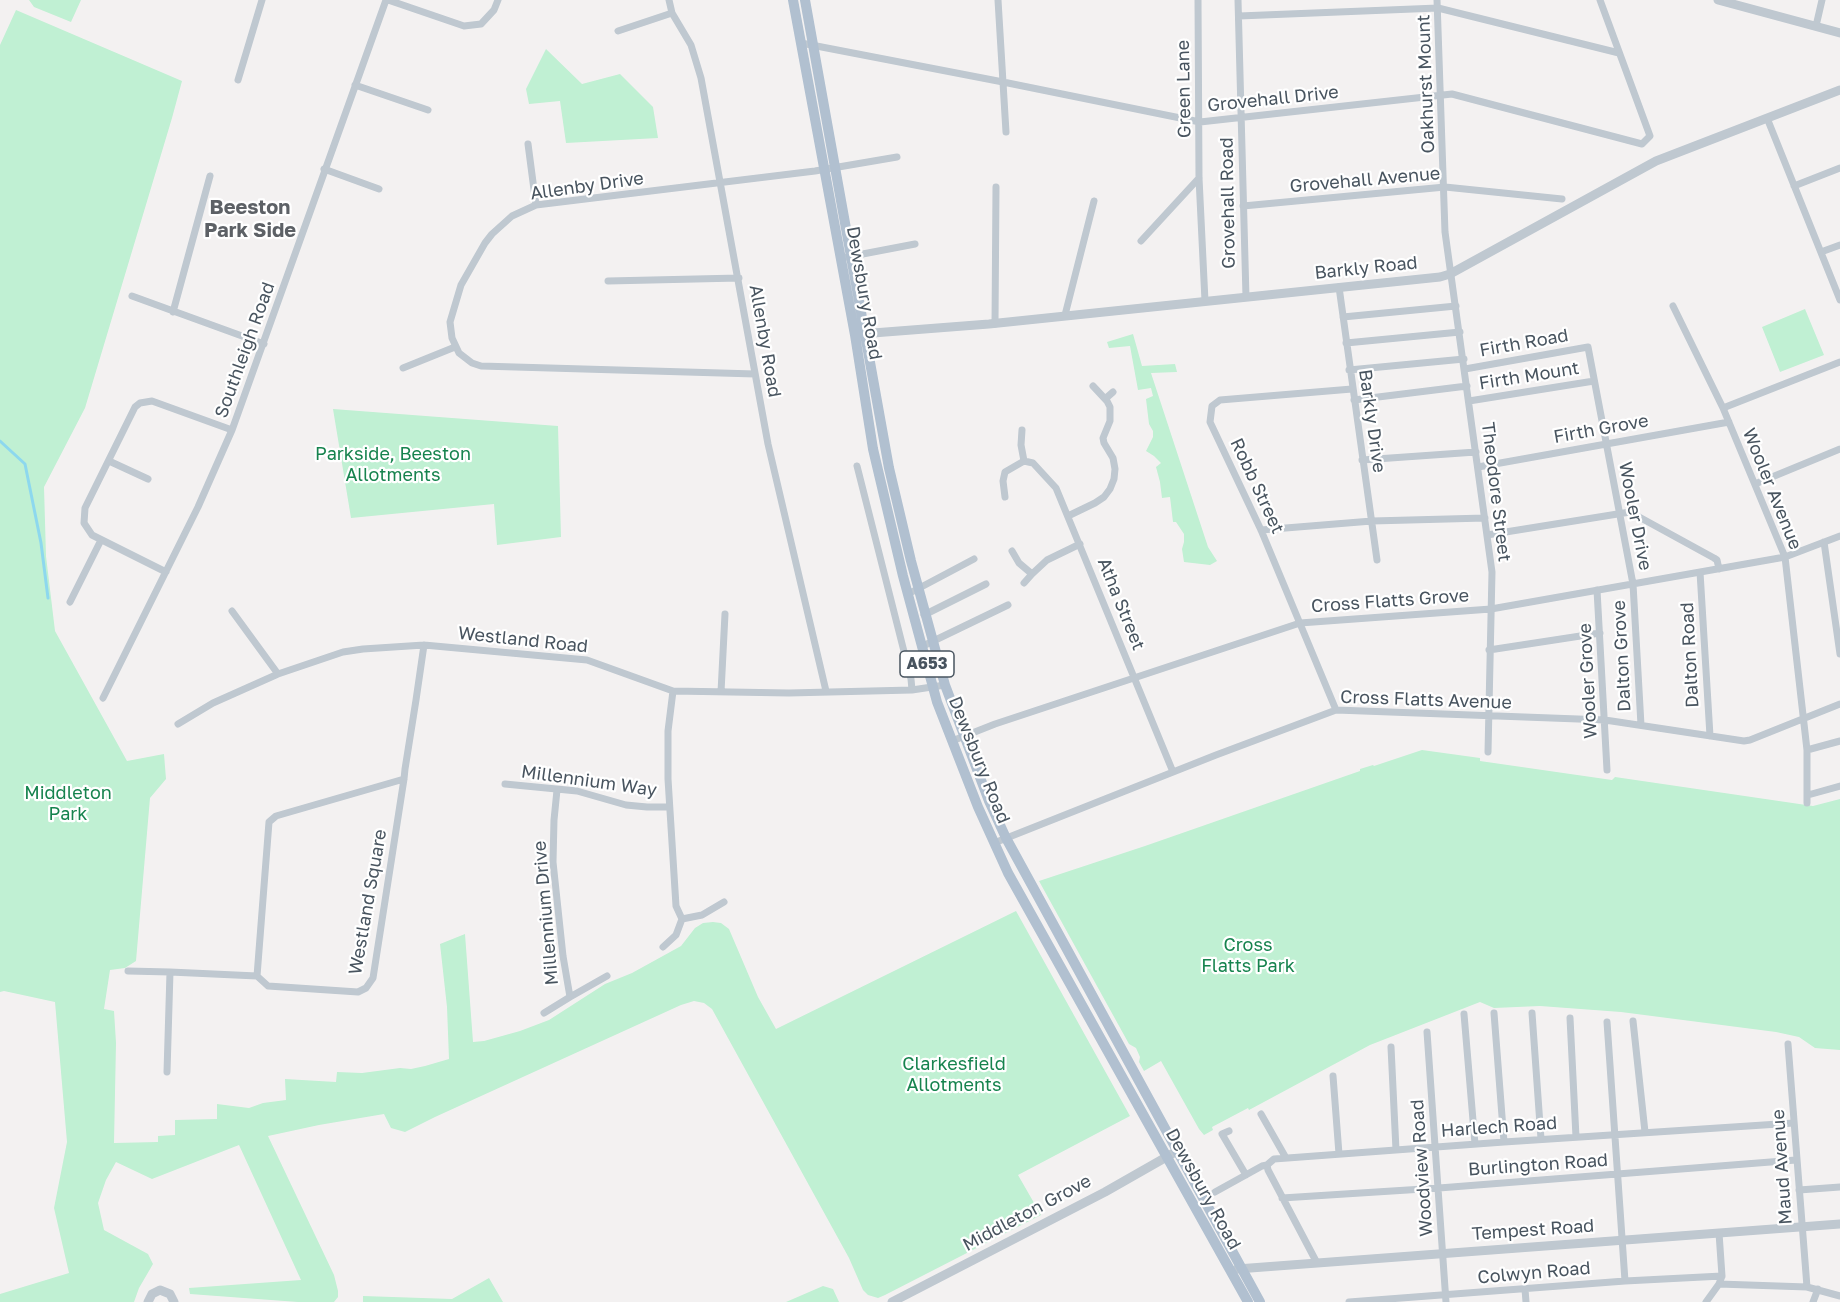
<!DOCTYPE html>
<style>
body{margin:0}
canvas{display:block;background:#f3f1f1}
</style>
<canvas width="1840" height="1302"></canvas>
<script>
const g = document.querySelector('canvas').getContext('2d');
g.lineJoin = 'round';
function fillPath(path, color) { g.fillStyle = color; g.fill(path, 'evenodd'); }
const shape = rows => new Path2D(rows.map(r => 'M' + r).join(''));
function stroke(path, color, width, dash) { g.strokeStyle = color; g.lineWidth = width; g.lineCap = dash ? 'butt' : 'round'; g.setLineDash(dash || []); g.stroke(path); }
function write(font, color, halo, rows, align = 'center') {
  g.font = font + ' "Golos Text",sans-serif'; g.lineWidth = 4.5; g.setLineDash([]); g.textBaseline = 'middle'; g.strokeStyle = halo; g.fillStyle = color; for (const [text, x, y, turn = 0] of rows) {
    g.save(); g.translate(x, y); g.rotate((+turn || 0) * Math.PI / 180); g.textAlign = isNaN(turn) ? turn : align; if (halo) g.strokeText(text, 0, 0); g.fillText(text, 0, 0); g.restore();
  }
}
fillPath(shape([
 [29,0,81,0,71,22,34,7],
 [16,10,182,81,172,118,85,408,44,487,46,556,55,631,127,761,164,754,166,779,150,798,136,961,125,968,110,970,104,1009,114,1011,116,1043,114,1143,158,1142,158,1136,175,1135,175,1120,217,1119,217,1104,249,1108,263,1103,286,1100,285,1079,336,1082,337,1072,362,1073,400,1068,411,1069,425,1066,449,1059,447,1007,440,944,465,934,473,1042,484,1041,520,1031,549,1020,605,984,632,973,681,946,695,928,703,923,713,922,721,923,729,929,758,997,776,1029,1016,911,1130,1116,1018,1175,1041,1215,885,1295,878,1298,868,1295,863,1290,849,1258,712,1009,704,1003,694,1001,681,1005,435,1117,405,1132,391,1128,384,1114,319,1125,268,1136,334,1275,338,1291,338,1297,334,1302,298,1302,190,1294,189,1288,301,1280,239,1145,152,1179,116,1162,106,1180,98,1203,104,1230,148,1254,153,1264,139,1288,134,1302,0,1302,0,1294,69,1273,54,1208,67,1142,55,1002,4,991,0,992,0,45],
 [546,49,582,84,620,74,653,107,658,138,566,143,560,101,529,104,526,89],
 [1805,309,1824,355,1780,372,1762,327],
 [1133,334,1142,366,1175,364,1177,372,1151,373,1208,547,1217,561,1210,565,1184,562,1182,549,1184,542,1184,534,1176,522,1173,522,1170,497,1162,498,1160,482,1156,467,1161,463,1154,456,1146,451,1153,437,1153,431,1149,424,1146,399,1153,396,1151,388,1138,390,1130,346,1109,348,1107,342],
 [333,409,558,426,561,537,497,545,494,504,351,518],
 [1422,750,1480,758,1480,761,1612,780,1615,777,1813,806,1840,799,1840,1050,1815,1048,1799,1037,1776,1032,1621,1012,1540,1006,1494,1008,1480,1002,1370,1045,1249,1110,1248,1108,1212,1127,1213,1130,1204,1135,1199,1129,1161,1061,1144,1071,1139,1062,1140,1057,1136,1048,1129,1044,1039,881,1145,846,1360,771,1360,769,1373,765,1374,766],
 [489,1278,503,1302,363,1302,363,1296,452,1299],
 [823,1286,833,1289,839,1302,786,1302]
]), '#c0f0d3');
stroke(shape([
 [0,441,25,464,41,543,48,598]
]), '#8dd8ee', 3);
stroke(shape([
 [388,0,464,26,481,24,494,10,498,0],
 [669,0,672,13,691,45,701,78,768,444,826,691],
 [998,0,1006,132],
 [1198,0,1199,178,1205,301],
 [1238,0,1246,297],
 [1437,0,1445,232,1492,572,1488,752],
 [1239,16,1438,8,1619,53],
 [1816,26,1822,0],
 [618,31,672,13],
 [801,43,1003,82,1200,122,1452,94,1642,144,1650,136,1600,0],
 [238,80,262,0],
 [355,85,428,110],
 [1767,118,1840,300],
 [528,144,536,205],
 [324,169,379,189],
 [1794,186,1840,168],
 [1243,206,1445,187,1562,199],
 [1141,241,1199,178],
 [1821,252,1840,245],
 [847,257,915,244],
 [608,281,739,278],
 [1339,287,1377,560],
 [132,296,264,344],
 [1673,306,1723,408,1785,557,1807,750,1807,803],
 [173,312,210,176],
 [1065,315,1094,201],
 [1343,317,1456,306],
 [995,324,996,187],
 [1346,343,1460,332],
 [403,368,455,347],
 [1465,369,1588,347,1633,584,1641,725],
 [1349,370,1464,359],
 [755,374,481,366,472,363,459,353,452,338,450,322,461,285,485,243,492,234,512,216,536,205,815,171,897,157],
 [1105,399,1113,392],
 [1354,400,1467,386],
 [1469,401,1594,381],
 [1723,408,1840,362],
 [1022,430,1021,445,1024,461,1033,463,1056,488,1173,772],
 [1362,460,1476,452],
 [109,461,148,479],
 [857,466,911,679,912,690],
 [1478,467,1729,422],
 [1755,484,1840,449],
 [1005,497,1003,481,1005,472,1024,461],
 [1068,516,1095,503,1104,497,1110,489,1114,479,1115,469,1113,458,1104,443,1103,438,1110,421,1110,407,1107,401,1093,386],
 [1261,530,1372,521,1485,518],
 [1487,535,1630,512,1714,558,1717,560,1719,569],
 [1824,542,1840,654],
 [1012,551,1019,563,1032,574,1047,560,1080,544],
 [166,572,92,535,84,523,85,508,135,407,140,403,152,401,232,430],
 [1700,572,1710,736],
 [1024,583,1032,574],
 [1597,590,1607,770],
 [908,594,974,559],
 [70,602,101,540],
 [232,611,278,674],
 [924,615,986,584],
 [923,646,1008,605],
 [1489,650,1600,633],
 [673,691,668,731,668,779,676,906,682,919,702,915,724,902],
 [721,692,725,614],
 [103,698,198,507,232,430,386,0],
 [1336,710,1261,530,1210,422,1212,406,1220,400,1352,389],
 [178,724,213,703,278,674,343,652,363,649,424,645,587,660,673,691,789,693,912,690,945,685],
 [952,741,995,724,1300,623,1491,609,1785,557,1840,536],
 [1807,750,1840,741],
 [404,779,276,816,269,822,257,976,268,986,358,992,366,988,373,978,404,779,405,769,416,700,424,645],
 [505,784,577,791,626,805,647,807,669,807],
 [557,790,554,820,553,862,563,956,570,997,607,976],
 [1808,795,1840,786],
 [994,843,1216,755,1336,710,1605,720,1744,741,1750,740,1840,704],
 [663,947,676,935,682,919],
 [128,971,170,972],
 [544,1013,570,997],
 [1494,1013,1504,1142],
 [1532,1013,1541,1139],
 [1464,1014,1475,1144],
 [1570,1018,1576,1137],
 [1633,1021,1645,1132],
 [1607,1022,1625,1281],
 [1427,1032,1446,1302],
 [1788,1044,1807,1287],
 [1391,1047,1396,1150],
 [167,1072,170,972,257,976],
 [1333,1076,1339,1154],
 [1261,1114,1286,1158],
 [1229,1131,1222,1134,1246,1175],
 [1267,1165,1268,1170,1317,1263],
 [1799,1190,1840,1187],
 [1215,1192,1262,1166,1267,1165,1274,1159,1504,1142,1794,1123],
 [1282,1198,1439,1188,1796,1160],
 [1719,1284,1807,1287,1840,1296],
 [1525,1289,1526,1302],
 [1349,1302,1625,1281,1722,1276],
 [1706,1302,1719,1284,1722,1276,1719,1233],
 [1813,1302,1818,1289]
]), '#bfc8d0', 7);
stroke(shape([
 [1718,0,1840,33],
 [860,334,989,324,1440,277,1450,274,1656,161,1840,90],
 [1237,1269,1840,1224],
 [148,1302,152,1294,160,1290,170,1294,174,1302],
 [892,1302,1105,1192,1177,1151]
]), '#bfc8d0', 9);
stroke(shape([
 [793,0,855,335,873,449,903,576,937,702,978,807,1008,873,1248,1302],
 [805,0,889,468,911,561,945,685,989,801,1006,838,1260,1302]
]), '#b1c0d0', 10);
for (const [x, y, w] of [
 [927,664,54]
]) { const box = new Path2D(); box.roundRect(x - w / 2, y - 13, w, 26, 4.5); g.fillStyle = '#fff'; g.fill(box); stroke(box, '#48545f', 1.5); }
write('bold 16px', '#48545f', null, [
 ["A653",927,664]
]);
write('18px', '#48545f', '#fff', [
 ["Oakhurst Mount",1426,84,-92],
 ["Green Lane",1184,89,-91],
 ["Grovehall Drive",1273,99,-6],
 ["Grovehall Avenue",1365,180,-5],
 ["Allenby Drive",587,186,-8],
 ["Grovehall Road",1228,203,-91],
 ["Barkly Road",1366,268,-6],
 ["Dewsbury Road",864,293,80],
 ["Allenby Road",765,341,80],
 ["Firth Road",1524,343,-10],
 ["Southleigh Road",245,350,-70],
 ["Firth Mount",1529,376,-9],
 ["Barkly Drive",1372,421,82],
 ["Firth Grove",1601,429,-10],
 ["Robb Street",1257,486,65],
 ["Wooler Avenue",1772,489,68],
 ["Theodore Street",1496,492,83],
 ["Wooler Drive",1635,516,79],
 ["Cross Flatts Grove",1390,601,-4],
 ["Atha Street",1121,604,68],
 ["Westland Road",523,640,6],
 ["Dalton Road",1690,655,-93],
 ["Dalton Grove",1622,656,-93],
 ["Wooler Grove",1588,681,-93],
 ["Cross Flatts Avenue",1426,700,2],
 ["Dewsbury Road",979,760,68],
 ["Millennium Way",589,781,8],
 ["Westland Square",368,902,-80],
 ["Millennium Drive",546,913,-95],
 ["Harlech Road",1499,1127,-4],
 ["Burlington Road",1538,1165,-4],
 ["Maud Avenue",1782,1167,-94],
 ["Woodview Road",1422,1168,-94],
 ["Dewsbury Road",1203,1189,61],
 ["Middleton Grove",1027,1213,-28],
 ["Tempest Road",1533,1230,-4],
 ["Colwyn Road",1534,1273,-5]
]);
write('18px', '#16834e', '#fff', [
 ["Parkside, Beeston",393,454],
 ["Allotments",393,475],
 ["Middleton",68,793],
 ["Park",68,814],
 ["Cross",1248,945],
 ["Flatts Park",1248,966],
 ["Clarkesfield",954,1064],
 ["Allotments",954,1085]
]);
write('bold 20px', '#5d6166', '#fff', [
 ["Beeston",250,208],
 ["Park Side",250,231]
]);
</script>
